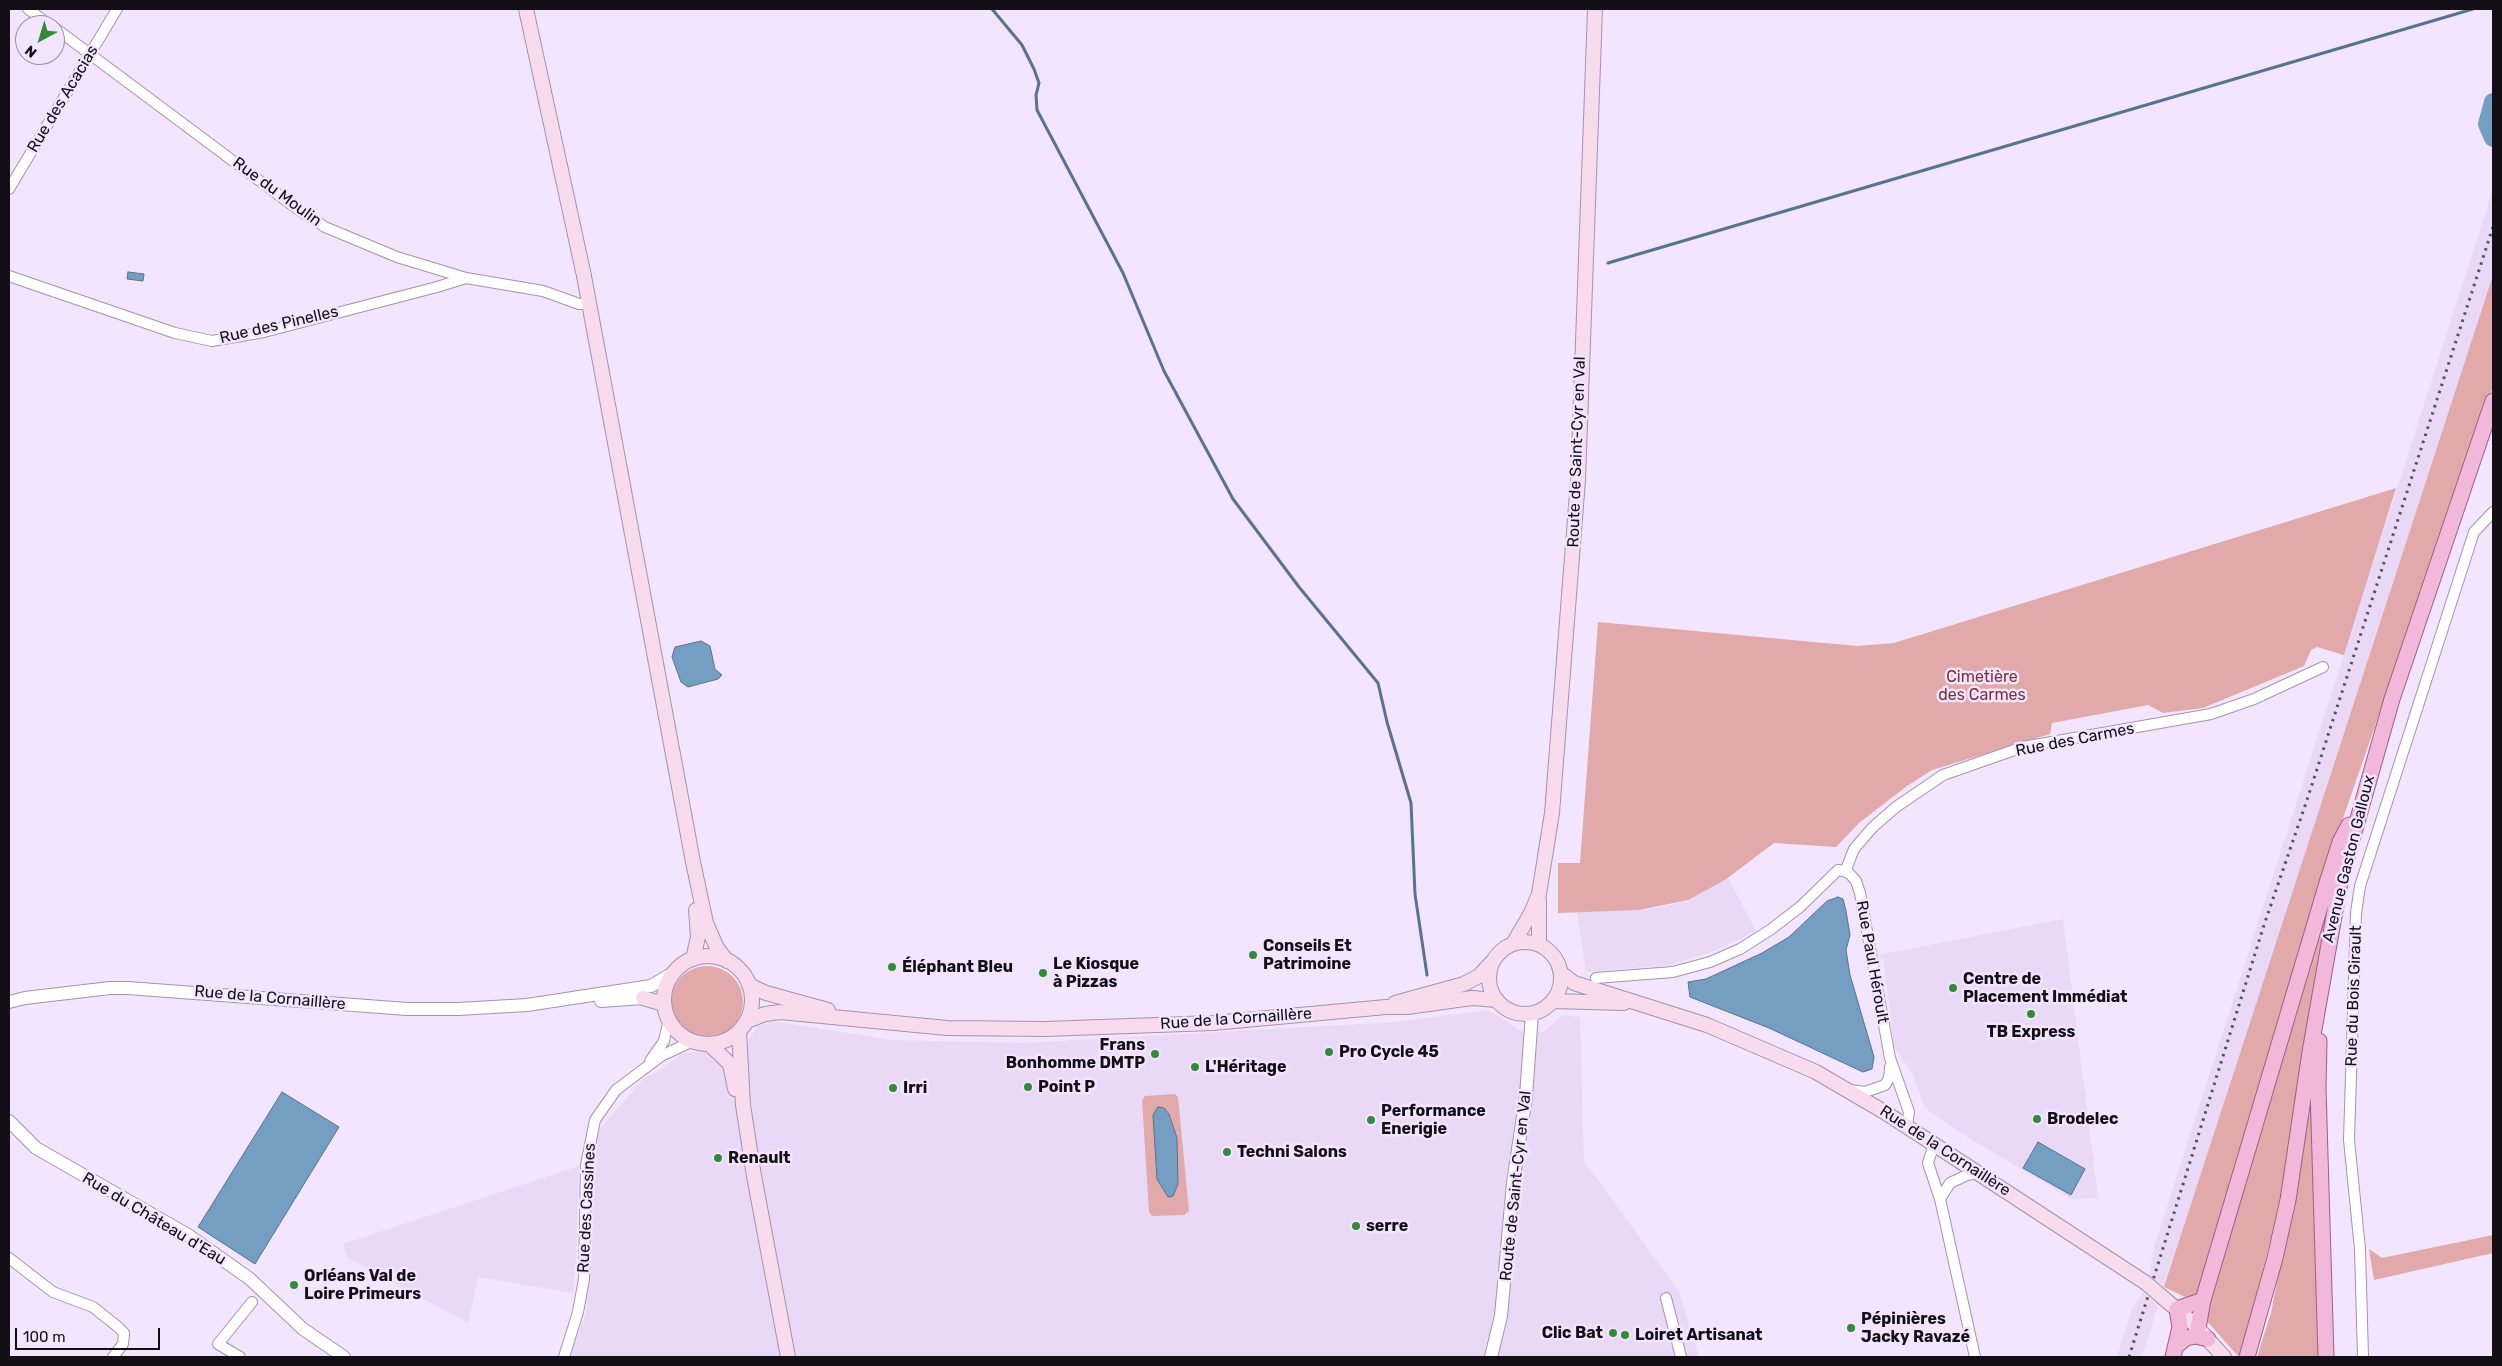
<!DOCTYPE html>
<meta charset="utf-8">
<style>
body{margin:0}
#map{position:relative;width:2502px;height:1366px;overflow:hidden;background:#f3e5fe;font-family:Rubik,sans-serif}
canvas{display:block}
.frame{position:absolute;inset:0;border:10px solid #140f17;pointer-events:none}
.north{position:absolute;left:15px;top:15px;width:50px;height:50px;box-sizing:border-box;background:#f3e5fe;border:1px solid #9a8fa2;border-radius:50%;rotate:219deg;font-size:14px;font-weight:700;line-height:20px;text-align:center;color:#140f17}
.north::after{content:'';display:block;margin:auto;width:18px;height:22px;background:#328b3b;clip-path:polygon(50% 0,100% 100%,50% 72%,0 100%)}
.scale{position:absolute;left:15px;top:1328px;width:145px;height:22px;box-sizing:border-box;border:2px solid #140f17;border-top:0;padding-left:6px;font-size:15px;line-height:18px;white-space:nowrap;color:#140f17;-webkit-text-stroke:4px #f3e5fe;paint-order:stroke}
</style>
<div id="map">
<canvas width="2502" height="1366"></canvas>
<div class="frame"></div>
<div class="north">N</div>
<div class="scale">100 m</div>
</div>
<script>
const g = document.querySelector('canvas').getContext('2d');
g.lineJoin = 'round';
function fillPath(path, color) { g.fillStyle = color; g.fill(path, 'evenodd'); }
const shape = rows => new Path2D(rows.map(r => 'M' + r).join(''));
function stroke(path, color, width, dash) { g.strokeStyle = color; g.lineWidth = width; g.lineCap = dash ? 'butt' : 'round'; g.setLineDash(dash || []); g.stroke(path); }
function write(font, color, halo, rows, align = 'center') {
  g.font = font + ' Rubik,sans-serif'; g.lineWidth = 5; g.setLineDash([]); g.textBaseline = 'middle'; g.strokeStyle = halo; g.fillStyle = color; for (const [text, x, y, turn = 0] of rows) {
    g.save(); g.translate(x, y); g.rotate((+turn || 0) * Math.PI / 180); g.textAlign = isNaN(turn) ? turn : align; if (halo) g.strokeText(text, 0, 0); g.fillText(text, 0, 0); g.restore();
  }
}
fillPath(shape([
 [2493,189,2493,275,2164,1287,2149,1276,2155,1244],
 [1728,878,1756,931,1715,951,1669,965,1586,972,1577,912,1639,910,1662,907,1688,900],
 [2063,919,2098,1198,2072,1199,1959,1132,1925,1108,1913,1075,1894,1046,1884,961,1878,955],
 [1488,1010,1523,1032,1543,1032,1563,1015,1580,1017,1584,1161,1679,1291,1699,1357,570,1357,586,1313,593,1137,645,1077,656,1073,681,1054,703,1051,718,1056,724,1063,748,1059,748,1040,757,1027,772,1021,891,1040,1024,1043,1394,1022],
 [579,1166,576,1260,573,1293,478,1277,468,1323,347,1257,343,1244],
 [2143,1293,2158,1306,2142,1357,2117,1357,2132,1309]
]), '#ead8f7');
fillPath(shape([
 [2493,275,2493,386,2341,824,2204,1288,2192,1297,2185,1297,2164,1287],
 [2396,488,2344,655,2317,647,2311,650,2304,666,2203,708,2163,713,2148,705,2052,723,2050,734,1932,770,1907,786,1859,823,1836,847,1774,843,1725,880,1688,900,1639,910,1558,913,1558,863,1580,863,1598,622,1857,646,1894,643],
 [2330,891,2305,1041,2288,1171,2242,1352,2238,1356,2205,1319],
 '671 1002a36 36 0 1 1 72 0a36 36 0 1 1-72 0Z',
 [2315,1086,2321,1357,2257,1357,2271,1313],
 [1175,1094,1178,1097,1189,1211,1184,1215,1152,1216,1149,1212,1142,1101,1145,1096],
 [2493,1235,2493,1253,2374,1280,2369,1249,2382,1258]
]), '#e1a9aa');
const water = shape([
 [128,272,144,274,143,281,127,279,128,272],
 [701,641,710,646,715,669,722,675,718,679,688,687,681,682,672,657,675,647,701,641],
 [1838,897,1843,899,1846,911,1850,935,1846,950,1850,975,1874,1057,1872,1069,1863,1072,1769,1028,1690,997,1688,982,1706,979,1762,953,1789,937,1827,901,1838,897],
 [282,1092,339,1127,255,1264,198,1227,282,1092],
 [1158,1107,1164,1108,1169,1114,1177,1138,1178,1184,1173,1196,1168,1197,1157,1179,1153,1115,1158,1107],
 [2038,1142,2085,1169,2071,1195,2023,1168,2038,1142]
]);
fillPath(water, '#749ec2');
stroke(water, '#57738f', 1);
stroke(shape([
 [992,9,1022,45,1034,69,1039,83,1036,95,1037,110,1123,273,1164,371,1233,499,1299,587,1378,683,1387,722,1411,803,1415,894,1427,975],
 [1608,263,2473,9]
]), '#57738f', 3);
stroke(shape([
 [2493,102,2487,124,2493,138]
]), '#749ec2', 18);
const minor = shape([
 [28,9,50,25],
 [55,28,296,208,325,227,397,257,466,278,543,291,579,304,588,304],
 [9,189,117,9],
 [9,276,175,333,212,341,264,332,437,287,466,278],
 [1845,872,1854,849,1873,827,1896,807,1943,775,2023,747,2211,714,2254,699,2323,667],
 [1596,978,1673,972,1710,962,1740,949,1770,930,1800,907,1838,870,1848,872,1856,881,1860,893,1890,1058,1909,1112,1907,1126],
 [650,1061,664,1041,669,1019],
 [1850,1090,1865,1092,1885,1085,1889,1078,1890,1067],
 [1934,1144,1928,1163,1940,1199,1975,1357],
 [1940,1199,1950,1183,1967,1175,1980,1173],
 [9,1258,53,1292,93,1307,118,1327,124,1333,123,1344,113,1357],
 [1666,1298,1681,1357],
 [240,1357,218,1344,252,1302],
 [564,1357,578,1312,584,1279,586,1165,595,1120,616,1090,661,1056,693,1041],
 [2363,1357,2360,1249,2349,1140,2356,913,2360,886,2474,532,2493,512]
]);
const tertiary = shape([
 [601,1001,643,998],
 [9,1002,25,998,110,988,128,988,407,1009,458,1009,527,1005,651,986,673,973],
 [9,1121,36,1148,188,1235,250,1279,303,1329,344,1357],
 [1491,1357,1501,1316,1513,1183,1526,1096,1532,1013]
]);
const secondary = shape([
 [526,9,584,276,693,862,706,923,717,948,727,961],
 [1539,900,1539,944],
 '1489 978a36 36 0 1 1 72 0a36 36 0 1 1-72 0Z',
 [1513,944,1531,913,1539,894,1552,813,1578,480,1595,9],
 '664 1000a44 44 0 1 1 88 0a44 44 0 1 1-88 0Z',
 [693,959,698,937,696,910],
 [1561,973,1574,983,1707,1025,1816,1072,1886,1113,2146,1283],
 [749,985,766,993,828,1010],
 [643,998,664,1004],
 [1553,1001,1624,1003],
 [1395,1003,1464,984,1479,976,1493,961],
 [747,1021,765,1014,780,1012,947,1028,1045,1029,1213,1023,1386,1007,1407,1007,1472,998,1497,1000],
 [739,1031,743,1105,754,1176,788,1357],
 [709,1044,730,1064,735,1089],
 [2161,1296,2192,1322,2224,1357]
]);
const primary = shape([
 [2319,1041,2318,1088,2326,1357],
 [2198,1328,2203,1300,2327,883,2340,842,2349,825],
 [2175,1347,2186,1338,2196,1336,2208,1339],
 [2173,1357,2180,1327,2177,1309,2203,1300],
 [2247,1357,2275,1258,2288,1200,2310,1052,2340,882,2392,699,2493,401]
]);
stroke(minor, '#a294ac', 12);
stroke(tertiary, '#a294ac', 14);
stroke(secondary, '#a294ac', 16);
stroke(primary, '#9e5e86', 17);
stroke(minor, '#fff', 10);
stroke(tertiary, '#fff', 12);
stroke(secondary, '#f8dbed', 14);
stroke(primary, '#f1b8da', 15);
stroke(shape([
 [2129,1357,2264,925,2306,803,2493,227]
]), '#58515e', 3, [2.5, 5]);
const secondaryBridge = shape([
 [2146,1283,2161,1296]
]);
stroke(secondaryBridge, '#a294ac', 16, []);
stroke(secondaryBridge, '#f8dbed', 14);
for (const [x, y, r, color] of [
 [1253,955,5,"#328b3b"],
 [892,967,5,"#328b3b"],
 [1043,973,5,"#328b3b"],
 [1953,988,5,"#328b3b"],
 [2031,1014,5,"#328b3b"],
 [1329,1052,5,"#328b3b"],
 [1155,1054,5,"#328b3b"],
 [1195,1067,5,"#328b3b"],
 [1028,1087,5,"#328b3b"],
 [893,1088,5,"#328b3b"],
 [2037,1119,5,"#328b3b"],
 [1371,1120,5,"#328b3b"],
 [1227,1152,5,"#328b3b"],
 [718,1158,5,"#328b3b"],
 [1356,1226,5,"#328b3b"],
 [294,1285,5,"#328b3b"],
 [1851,1328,5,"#328b3b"],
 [1613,1333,5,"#328b3b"],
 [1625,1335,5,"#328b3b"]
]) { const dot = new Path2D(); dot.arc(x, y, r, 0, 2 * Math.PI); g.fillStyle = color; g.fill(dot); stroke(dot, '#f3e5fe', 2); }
write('16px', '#140f17', '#f3e5fe', [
 ["Rue des Acacias",63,99,-59],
 ["Rue du Moulin",277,192,36],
 ["Rue des Pinelles",279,325,-13],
 ["Route de Saint-Cyr en Val",1577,452,-88],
 ["Rue des Carmes",2075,740,-11],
 ["Avenue Gaston Galloux",2349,859,-76],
 ["Rue Paul Héroult",1872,962,80],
 ["Rue du Bois Girault",2354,996,-88],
 ["Rue de la Cornaillère",270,998,5],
 ["Rue de la Cornaillère",1236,1019,-4],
 ["Rue de la Cornaillère",1945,1151,33],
 ["Route de Saint-Cyr en Val",1516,1186,-84],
 ["Rue des Cassines",587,1208,-87],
 ["Rue du Château d'Eau",154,1219,31]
]);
write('16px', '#793238', '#f3e5fe', [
 ["Cimetière",1982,677],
 ["des Carmes",1982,695]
]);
write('bold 16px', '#140f17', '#f3e5fe', [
 ["Conseils Et",1263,946],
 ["Patrimoine",1263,964],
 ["Le Kiosque",1053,964],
 ["à Pizzas",1053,982],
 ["Éléphant Bleu",902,967],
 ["Centre de",1963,979],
 ["Placement Immédiat",1963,997],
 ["TB Express",2031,1032,"center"],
 ["Frans",1145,1045,"right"],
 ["Bonhomme DMTP",1145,1063,"right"],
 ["Pro Cycle 45",1339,1052],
 ["L'Héritage",1205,1067],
 ["Point P",1038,1087],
 ["Irri",903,1088],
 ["Performance",1381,1111],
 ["Enerigie",1381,1129],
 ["Brodelec",2047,1119],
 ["Techni Salons",1237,1152],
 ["Renault",728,1158],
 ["serre",1366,1226],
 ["Orléans Val de",304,1276],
 ["Loire Primeurs",304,1294],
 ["Pépinières",1861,1319],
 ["Jacky Ravazé",1861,1337],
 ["Clic Bat",1603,1333,"right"],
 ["Loiret Artisanat",1635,1335]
], 'left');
</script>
